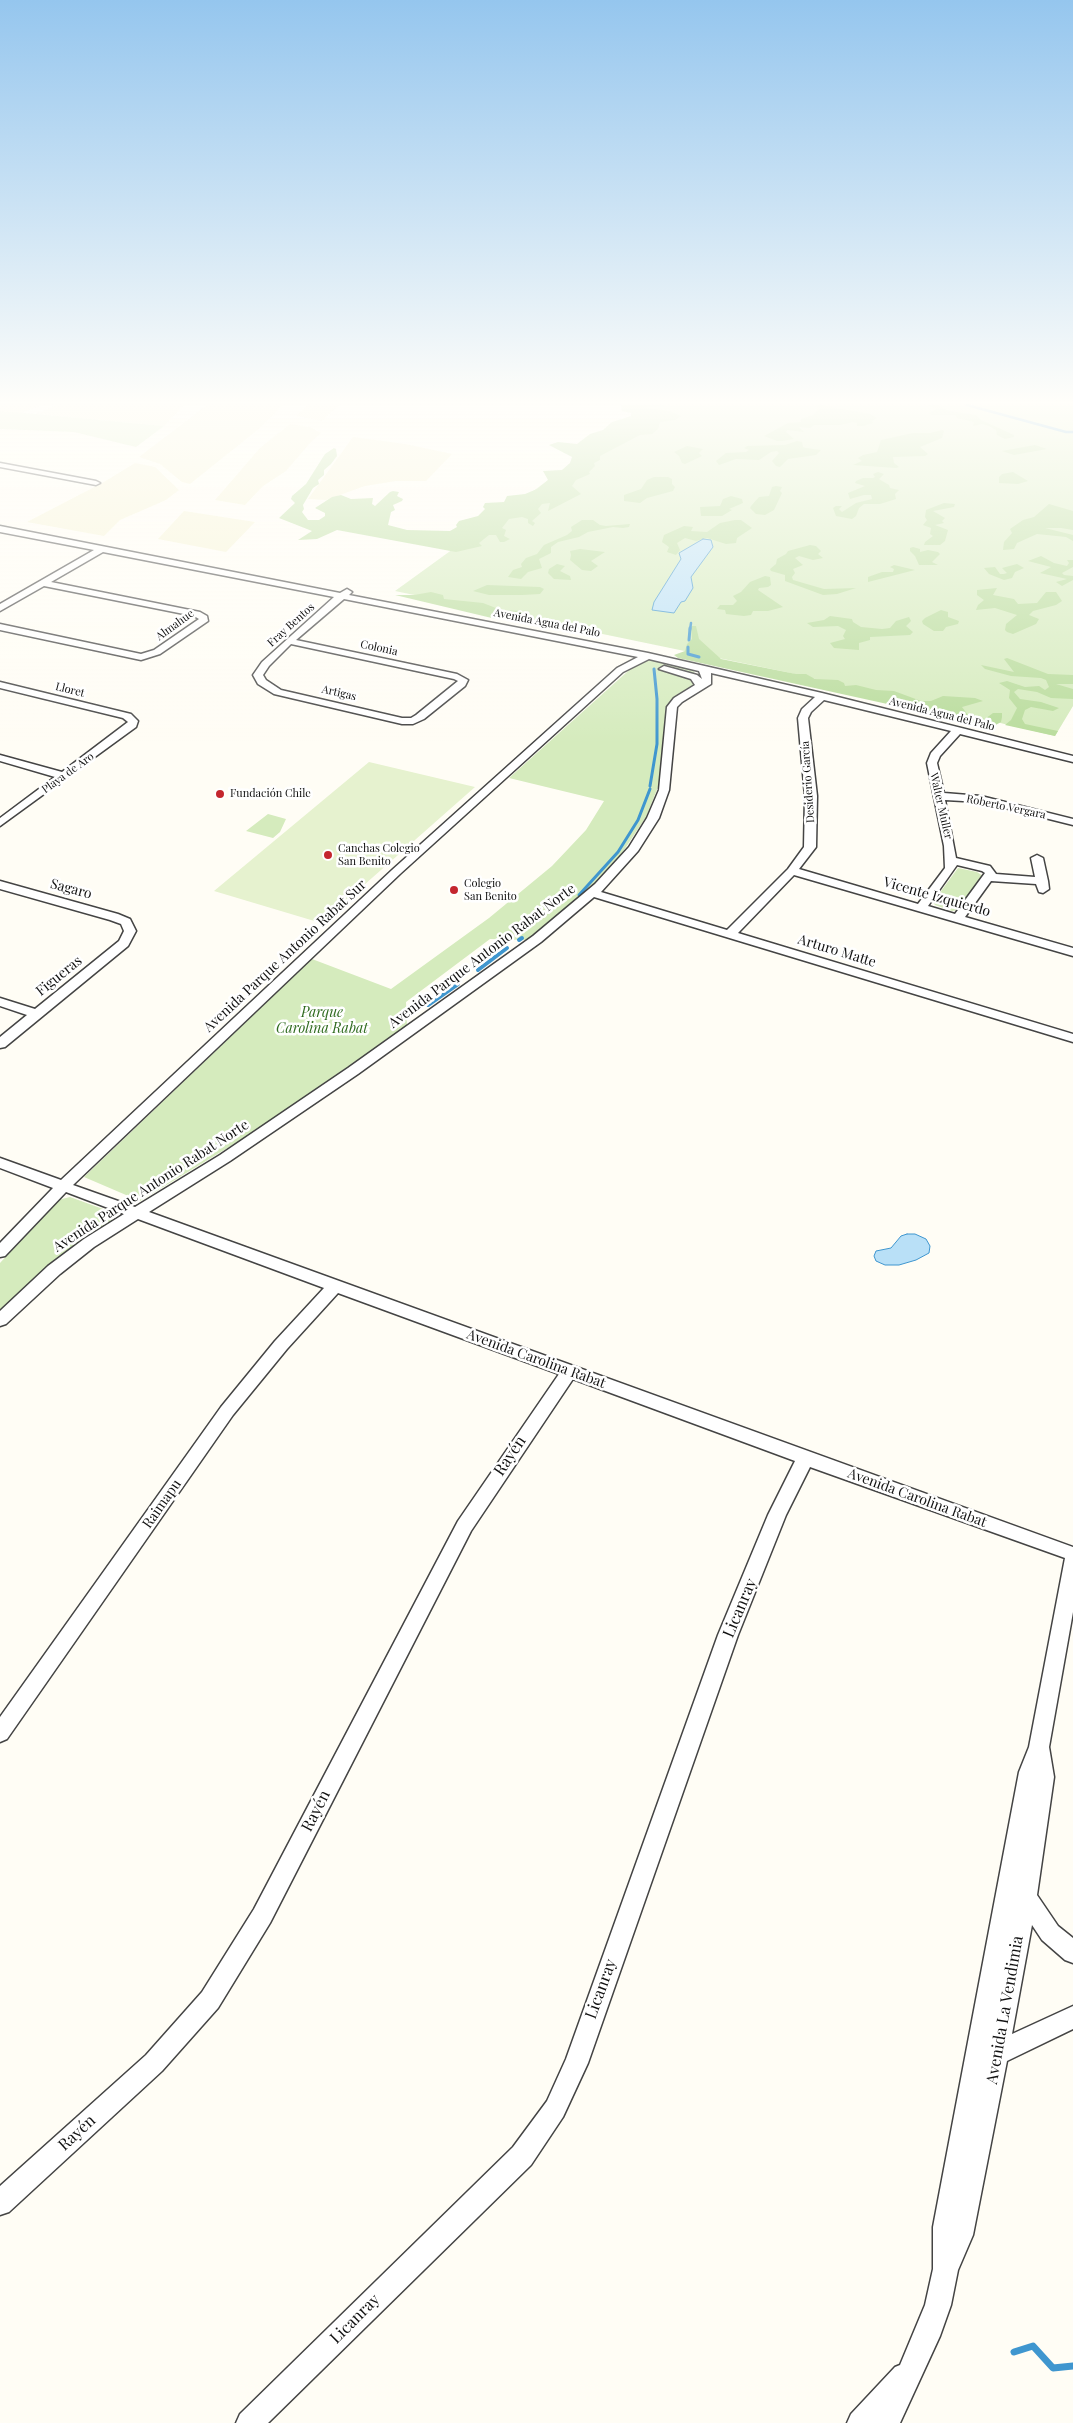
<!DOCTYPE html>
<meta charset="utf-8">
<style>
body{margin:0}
canvas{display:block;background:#fffdf5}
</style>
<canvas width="1073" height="2423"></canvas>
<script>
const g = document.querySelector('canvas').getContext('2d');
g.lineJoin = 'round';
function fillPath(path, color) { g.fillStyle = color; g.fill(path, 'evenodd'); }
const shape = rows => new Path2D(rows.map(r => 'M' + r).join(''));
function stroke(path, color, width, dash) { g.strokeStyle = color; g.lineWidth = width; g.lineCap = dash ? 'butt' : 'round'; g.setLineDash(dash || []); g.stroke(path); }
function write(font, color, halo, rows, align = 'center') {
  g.font = font + ' "Playfair Display",serif'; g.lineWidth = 5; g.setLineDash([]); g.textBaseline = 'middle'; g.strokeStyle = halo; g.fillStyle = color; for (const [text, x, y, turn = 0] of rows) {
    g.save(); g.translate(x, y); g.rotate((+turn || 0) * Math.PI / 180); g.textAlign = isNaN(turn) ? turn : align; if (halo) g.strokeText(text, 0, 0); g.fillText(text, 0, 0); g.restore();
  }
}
fillPath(shape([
 [0,405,41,405,21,413,0,411],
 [57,405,184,405,164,426,36,414],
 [207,405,283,405,260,428,190,484,182,482,160,464,139,457],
 [308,405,339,405,322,421,296,416],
 [290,424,310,427,321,433,310,443,286,471,263,486,245,505,215,500,260,448],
 [353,437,405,444,452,454,426,481,396,481,365,486,326,500,308,499],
 [135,463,155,467,179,490,166,500,120,520,104,536,27,522,104,482],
 [184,511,255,522,226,552,158,539]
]), '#f6f3d4');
fillPath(shape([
 [619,405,1073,405,1073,706,1055,736,786,672,395,591,645,410],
 [0,411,36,414,164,426,136,447,74,432,0,429],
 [648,660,692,668,698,679,696,685,678,695,669,704,660,782,646,817,618,859,590,889,528,940,490,939,406,1002,407,1026,244,1138,140,1201,84,1177,312,959,391,989,489,918,552,866,586,830,604,801,509,778,637,663],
 [268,814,286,819,280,832,273,838,246,831],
 [958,868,977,872,983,876,959,910,952,911,935,905,933,902],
 [70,1197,114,1213,112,1221,34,1278,0,1312,0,1263,58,1200]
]), '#d5ebbd');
fillPath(shape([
 [618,405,665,405,641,407,669,411,681,416,675,420,660,422,658,429,652,434,640,435,600,456,600,460,594,463,595,466,589,472,590,474,576,480,572,486,581,494,548,511,550,503,542,504,538,509,541,513,532,521,535,523,533,526,528,523,528,519,522,517,509,519,502,528,506,530,504,536,510,539,504,542,500,542,496,535,489,535,479,543,482,546,456,552,337,530,317,539,298,540,312,531,279,518,295,503,291,499,292,496,306,484,325,454,334,448,336,449,337,456,331,464,324,470,324,475,318,480,319,484,313,488,303,505,304,509,302,512,308,520,319,520,325,516,325,513,315,508,332,497,341,495,351,499,373,498,372,504,375,506,390,492,393,491,399,492,397,496,403,499,402,501,393,505,395,510,391,512,388,525,407,530,450,531,457,527,456,525,459,521,478,516,485,509,483,507,485,503,504,502,507,496,525,494,537,489,548,480,543,471,562,470,570,463,572,457,549,445,558,442,577,444,590,434,603,430,612,422,631,416,631,413,622,411,621,405],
 [820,405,870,414,877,418,872,421,873,423,863,426,857,426,857,423,853,422,840,425,814,425,810,428,799,427,804,432,787,430,786,432,794,439,782,441,777,441,764,436,788,423,801,422,801,419,813,415,819,409,816,406],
 [928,405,937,405,949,411,976,415,981,420,1014,435,1014,437,1005,439,997,435,996,430,989,426,982,424,973,426,974,422,957,418,955,415,931,415,929,413,936,409],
 [942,430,944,431,942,438,920,447,928,454,925,456,893,457,894,463,899,467,896,468,853,465,862,461,858,458,863,455,877,452,881,440,913,433,930,433],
 [797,441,802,442,803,447,806,448,821,450,816,455,788,459,780,467,776,466,772,461,779,453,777,451,771,452,759,460,736,459,719,465,716,461,726,453,746,452,749,450,744,448,747,446,785,445],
 [1035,445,1047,449,1014,455,1002,451],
 [687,446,703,449,699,453,702,456,685,464,682,463,679,456,674,452],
 [878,472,884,474,879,479,889,485,890,488,899,490,895,494,896,499,880,504,864,504,859,508,856,516,852,519,836,516,833,508,836,506,842,506,839,509,842,512,856,503,872,499,871,495,864,495,850,499,848,493,865,486,855,483,856,481,863,478,873,478,875,477,873,474],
 [1013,472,1028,481,1018,484,999,483,999,477,1002,474],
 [654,477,668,477,672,479,672,484,675,487,673,491,647,498,640,503,624,501,624,495,641,489,647,480],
 [776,486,782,487,780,491,782,493,774,510,765,515,756,514,750,508,751,506,759,497,769,496,772,487],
 [731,496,742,499,743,503,729,509,732,510,722,516,701,516,700,507,720,506,723,499],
 [944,503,955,504,954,507,933,511,945,518,942,521,944,523,935,525,948,530,945,541,940,545,924,545,925,542,933,536,930,534,931,528,923,525,927,520,925,517,926,510],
 [1049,504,1073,511,1073,530,1061,528,1045,528,1073,535,1073,541,1066,537,1037,534,1017,543,1014,549,1003,550,1004,542,1012,533,1010,529,1023,520,1034,517],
 [582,520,593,520,600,525,606,526,630,524,629,527,623,528,613,527,588,532,579,537,558,542,551,547,551,553,539,559,542,568,528,572,521,579,508,577,513,570,522,567,521,564,526,558,537,554,544,545,567,535,572,531,571,527],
 [735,520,741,520,752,528,737,538,736,543,726,544,707,538,696,541,685,538,677,543,680,550,676,555,667,552,669,547,662,542,664,535,684,526,693,527,691,531,707,532,720,523],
 [810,545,816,546,821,551,818,554,823,558,813,560,799,556,795,558,803,565,793,569,795,573,792,577,793,580,824,589,856,588,837,594,823,595,785,581,785,575,771,571,770,569,776,564,777,559,786,554,788,551],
 [913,547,920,549,920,552,928,550,938,552,940,554,932,562,938,565,919,565,915,556,910,551,910,548],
 [580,549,605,552,591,561,598,566,591,571,582,570,570,560,571,555,570,551],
 [1041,556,1054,563,1067,566,1069,563,1067,560,1073,560,1073,567,1062,573,1064,575,1073,576,1073,580,1062,586,1056,582,1067,579,1040,573,1051,567,1028,561],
 [557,564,565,566,560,571,570,576,571,580,554,579,548,573,549,569],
 [1017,564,1024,568,1015,572,1012,578,1004,580,989,574,984,568,995,567,1000,574,1004,574,1007,573,1002,568],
 [894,565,915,570,868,582,868,577,882,572,893,572,894,569,890,567],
 [765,576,770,577,771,585,768,587,759,588,758,590,783,607,768,611,753,611,751,615,744,616,726,614,725,610,717,609,720,605,733,605,737,601,733,596,741,592,750,582],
 [487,585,540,587,544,589,540,594,522,595,489,595,473,591],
 [997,588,993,595,1014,599,1018,604,1037,603,1046,592,1056,592,1062,601,1056,605,1033,611,1029,615,1039,619,1036,624,1013,634,1007,632,1005,630,1006,624,1017,615,995,608,976,610,978,605,984,600,977,595,977,590],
 [431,592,443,595,444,599,483,603,501,610,520,611,528,615,496,619,395,595,414,595],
 [941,610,948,612,948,617,959,621,958,624,946,627,943,631,934,631,923,624,922,621,925,618],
 [830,616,852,619,853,622,861,627,882,629,890,628,896,621,909,617,911,621,906,626,913,632,910,635,870,637,870,640,859,643,859,650,834,648,830,643,845,639,843,636,846,630,838,626,813,627,807,623,824,620],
 [691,626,696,626,699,639,721,659,796,674,806,674,815,679,838,680,844,683,845,686,856,685,876,690,894,691,921,701,931,701,943,696,975,698,983,701,962,707,968,715,985,719,993,713,1002,713,1002,717,1001,722,992,727,678,658,674,655,685,651,687,644,692,639],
 [1007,658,1048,674,1073,675,1073,684,1056,684,1073,689,1073,699,1051,698,1037,692,1018,689,1014,692,1020,699,1041,702,1059,708,1053,711,1031,707,1025,710,1022,719,1025,724,1058,731,1055,736,1005,725,1011,720,1017,708,1009,698,1010,690,999,683,1007,681,1025,687,1039,686,1045,690,1049,687,1046,680,1041,678,1011,676,985,669,981,665,1014,672,1004,659]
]), '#b9dc9c');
fillPath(shape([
 [369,762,475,787,321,923,214,891]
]), '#e6f2cf');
const water = shape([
 [703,539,711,540,713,547,691,577,693,588,685,601,681,602,674,613,652,610,654,602,681,559,679,553,703,539],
 [907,1234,915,1234,926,1239,930,1246,929,1253,916,1260,899,1265,885,1265,876,1261,874,1256,876,1251,891,1248,901,1236,907,1234]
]);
fillPath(water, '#b9e0f7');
stroke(water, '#3f96cf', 1);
stroke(shape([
 [967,405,1066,432,1073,432],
 [690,630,691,623]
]), '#3f96cf', 2.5);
stroke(shape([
 [689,640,690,628],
 [688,647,688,654,699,657],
 [650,786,657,744,657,699,654,669],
 [579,895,618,852,638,820,650,789]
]), '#3f96cf', 3);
stroke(shape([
 [519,940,522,938],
 [478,970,507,948],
 [428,1005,458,984]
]), '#3f96cf', 4);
stroke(shape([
 [1014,2352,1033,2346,1053,2368,1073,2366]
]), '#3f96cf', 7);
const minor = shape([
 [0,463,96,481,100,483,96,485,0,467,0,463],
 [0,526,340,593,347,589,352,592,349,595,648,653,822,693,1073,756,1073,762,960,734,940,756,937,763,944,793,981,796,1073,819,1073,825,981,802,945,800,956,858,990,866,996,874,1035,877,1031,858,1037,855,1043,858,1048,881,1049,889,1043,893,1039,892,1036,884,991,881,965,917,1073,948,1073,956,794,875,738,933,1073,1034,1073,1042,594,897,541,942,358,1074,230,1161,149,1212,1073,1547,1073,1612,1049,1747,1054,1777,1037,1895,1058,1926,1073,1938,1073,1963,1065,1960,1042,1940,1032,1925,1012,2034,1073,2006,1073,2029,1007,2061,973,2235,958,2270,951,2305,940,2336,900,2423,847,2423,851,2414,895,2367,900,2365,925,2305,933,2269,933,2227,1019,1772,1029,1747,1065,1558,810,1467,786,1515,738,1635,588,2063,563,2117,531,2165,268,2423,236,2423,240,2414,513,2147,547,2101,566,2059,718,1635,768,1515,795,1461,573,1379,471,1531,270,1923,218,2008,162,2071,9,2212,0,2215,0,2186,146,2055,202,1992,254,1909,458,1521,559,1374,338,1293,287,1349,233,1415,7,1739,0,1742,0,1717,221,1407,275,1341,324,1288,138,1219,94,1247,60,1274,6,1324,0,1326,0,1311,48,1266,84,1239,124,1214,66,1192,5,1256,0,1257,0,1243,53,1188,0,1168,0,1158,61,1180,392,870,617,668,638,657,344,599,296,640,457,674,468,680,465,686,424,719,413,724,402,724,274,694,258,684,253,675,262,662,334,597,103,552,51,582,200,612,207,616,208,621,160,654,141,660,0,630,0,624,141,654,154,650,199,619,194,616,44,586,0,611,0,604,94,550,0,532,0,526],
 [291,644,454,679,458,681,416,715,411,718,402,718,281,690,266,680,263,675,269,666,291,644],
 [649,659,699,671,702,679,697,675,664,666,659,669,691,679,695,685,674,698,667,707,659,790,647,818,629,847,595,884,533,936,348,1068,220,1155,135,1207,73,1185,400,874,623,672,649,659],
 [711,673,815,697,802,709,798,718,805,796,804,847,788,869,727,930,601,892,638,851,659,818,669,790,677,707,682,702,711,684,711,673],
 [824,700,951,731,931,753,927,763,944,846,945,868,918,904,799,869,816,847,817,796,808,718,811,712,824,700],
 [957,865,982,871,985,873,955,914,928,906,957,865],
 [0,682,131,714,138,721,136,727,0,826,0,818,55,777,0,761,0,755,62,772,128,722,123,718,0,688,0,682],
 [0,881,118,914,130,919,136,931,128,946,5,1047,0,1048,0,1037,27,1015,0,1006,0,998,35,1009,119,941,124,931,121,924,110,920,0,889,0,881]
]);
stroke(minor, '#444', 3);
fillPath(minor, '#fff');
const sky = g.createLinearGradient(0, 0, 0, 744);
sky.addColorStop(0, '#95c6ee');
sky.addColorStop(0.54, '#fffefa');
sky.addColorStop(1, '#fffefa00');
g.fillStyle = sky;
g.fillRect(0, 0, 1073, 744);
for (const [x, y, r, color] of [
 [220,794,5,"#c4262e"],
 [328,855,5,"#c4262e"],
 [454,890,5,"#c4262e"]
]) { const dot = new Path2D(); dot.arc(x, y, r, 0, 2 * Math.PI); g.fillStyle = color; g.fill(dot); stroke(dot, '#fff', 2); }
write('11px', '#111', '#fff', [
 ["Avenida Agua del Palo",547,623,11],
 ["Almahue",175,625,-36],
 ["Fray Bentos",291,625,-42],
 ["Colonia",379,648,12],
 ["Lloret",70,690,14],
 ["Artigas",339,693,13],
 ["Avenida Agua del Palo",942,714,14],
 ["Playa de Aro",68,773,-36],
 ["Desiderio García",808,782,-94],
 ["Walter Muller",941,806,77],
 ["Roberto Vergara",1006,807,12]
]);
write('11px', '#111', '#fff', [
 ["Fundación Chile",230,794],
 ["Canchas Colegio",338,849],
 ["San Benito",338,862],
 ["Colegio",464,884],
 ["San Benito",464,897]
], 'left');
write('14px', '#111', '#fff', [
 ["Sagaro",71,889,15],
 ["Vicente Izquierdo",937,897,16],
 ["Arturo Matte",837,951,17],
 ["Avenida Parque Antonio Rabat Sur",285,956,-43],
 ["Avenida Parque Antonio Rabat Norte",482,956,-37],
 ["Figueras",59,976,-39],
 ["Avenida Parque Antonio Rabat Norte",151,1186,-33],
 ["Avenida Carolina Rabat",536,1359,20],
 ["Avenida Carolina Rabat",917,1498,20],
 ["Raimapu",162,1504,-55]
]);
write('italic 14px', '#2f6b1f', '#fff', [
 ["Parque",322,1013],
 ["Carolina Rabat",322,1029]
]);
write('16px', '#111', '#fff', [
 ["Rayén",510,1456,-56],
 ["Licanray",740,1608,-67],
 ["Rayén",316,1811,-63],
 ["Licanray",601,1989,-70],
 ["Avenida La Vendimia",1005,2010,-80],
 ["Rayén",77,2133,-43],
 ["Licanray",355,2319,-45]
]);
</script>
